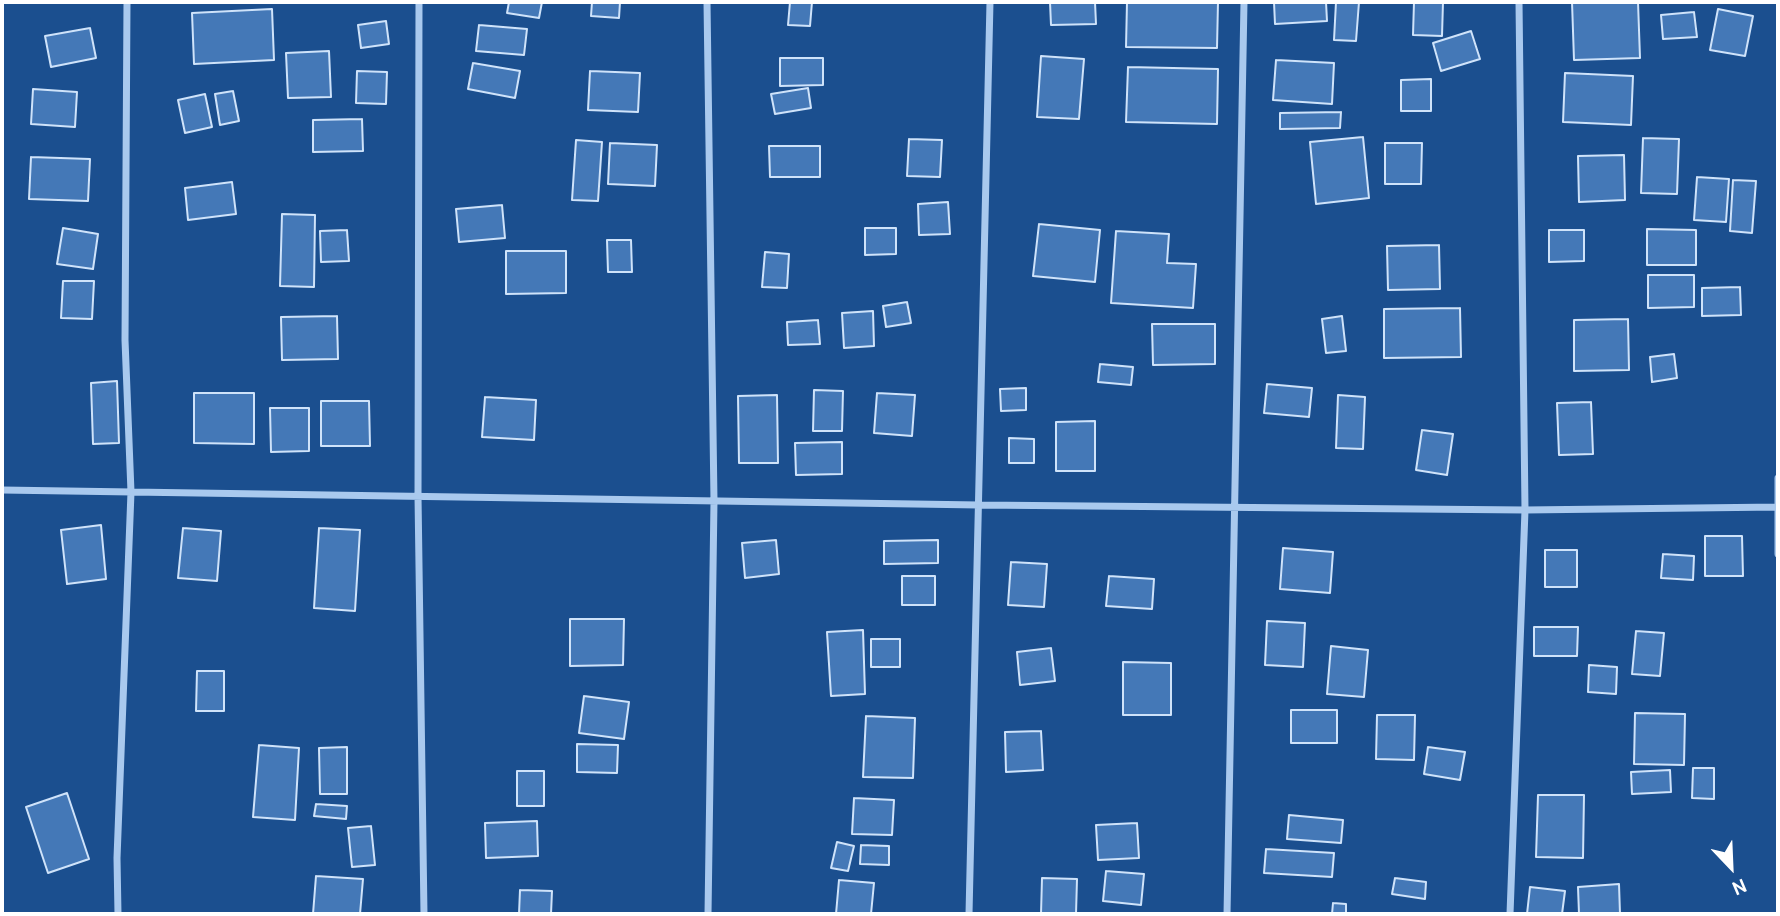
<!DOCTYPE html>
<style>
body{margin:0}
#map{position:relative;width:1780px;height:916px;overflow:hidden;background:#1b4f8f;font-family:Cabin,sans-serif}
canvas{display:block}
.frame{position:absolute;inset:0;border:4px solid #fff;pointer-events:none}
.north{position:absolute;left:1696px;top:832px;width:70px;height:70px;-webkit-text-stroke:5px #1b4f8f;paint-order:stroke;rotate:157deg;font-size:19px;font-weight:700;line-height:28px;text-align:center;color:#fff}
.north::after{content:'';display:block;margin:auto;width:24px;height:32px;background:#fff;clip-path:polygon(50% 0,100% 100%,50% 72%,0 100%)}
</style>
<div id="map">
<canvas width="1780" height="916"></canvas>
<div class="frame"></div>
<div class="north">N</div>
</div>
<script>
const g = document.querySelector('canvas').getContext('2d');
g.lineJoin = 'round';
function fillPath(path, color) { g.fillStyle = color; g.fill(path, 'evenodd'); }
const shape = rows => new Path2D(rows.map(r => 'M' + r).join(''));
function stroke(path, color, width, dash) { g.strokeStyle = color; g.lineWidth = width; g.lineCap = dash ? 'butt' : 'round'; g.setLineDash(dash || []); g.stroke(path); }
const building = shape([
 [509,2,542,2,539,18,507,13,509,2],
 [592,2,620,2,619,18,591,16,592,2],
 [790,2,812,2,810,26,788,25,790,2],
 [1050,2,1095,2,1096,24,1051,25,1050,2],
 [1127,2,1218,2,1217,48,1126,47,1127,2],
 [1274,2,1326,2,1327,21,1275,24,1274,2],
 [1336,2,1359,2,1356,41,1334,40,1336,2],
 [1414,2,1443,2,1442,36,1413,35,1414,2],
 [1572,2,1638,2,1640,58,1574,60,1572,2],
 [272,9,274,60,194,64,192,13,272,9],
 [1718,9,1753,16,1745,56,1710,50,1718,9],
 [1694,12,1697,37,1663,39,1661,15,1694,12],
 [386,21,389,44,361,48,358,25,386,21],
 [479,25,527,29,524,55,476,51,479,25],
 [90,28,96,58,51,67,45,36,90,28],
 [1471,31,1480,59,1441,71,1433,43,1471,31],
 [329,51,331,97,288,98,286,53,329,51],
 [1041,56,1084,59,1079,119,1037,117,1041,56],
 [780,58,823,58,823,85,780,86,780,58],
 [1276,60,1334,63,1332,104,1273,100,1276,60],
 [473,63,520,71,515,98,468,89,473,63],
 [1128,67,1218,69,1217,124,1126,122,1128,67],
 [357,71,387,72,386,104,356,103,357,71],
 [590,71,640,73,638,112,588,110,590,71],
 [1565,73,1633,76,1631,125,1563,122,1565,73],
 [1431,79,1431,111,1401,111,1401,80,1431,79],
 [808,88,811,108,775,114,771,94,808,88],
 [33,89,77,92,75,127,31,124,33,89],
 [233,91,239,121,220,125,215,94,233,91],
 [205,94,212,127,185,133,178,100,205,94],
 [1341,112,1340,128,1280,129,1280,113,1341,112],
 [362,119,363,151,313,152,313,120,362,119],
 [1363,137,1369,198,1316,204,1310,142,1363,137],
 [1643,138,1679,139,1677,194,1641,193,1643,138],
 [909,139,942,140,940,177,907,176,909,139],
 [576,140,602,142,598,201,572,200,576,140],
 [610,143,657,145,655,186,608,184,610,143],
 [1385,143,1422,143,1421,184,1385,184,1385,143],
 [769,146,820,146,820,177,770,177,769,146],
 [1624,155,1625,200,1579,202,1578,156,1624,155],
 [31,157,90,159,88,201,29,199,31,157],
 [1697,177,1729,179,1726,222,1694,220,1697,177],
 [1733,180,1756,181,1752,233,1730,231,1733,180],
 [232,182,236,214,188,220,185,188,232,182],
 [948,202,950,234,919,235,918,204,948,202],
 [502,205,505,238,459,242,456,209,502,205],
 [282,214,315,215,314,287,280,286,282,214],
 [1039,224,1100,230,1095,282,1033,276,1039,224],
 [63,228,98,234,93,269,57,264,63,228],
 [865,228,896,228,896,254,865,255,865,228],
 [1647,229,1696,230,1696,265,1647,265,1647,229],
 [347,230,349,261,321,262,320,231,347,230],
 [1549,230,1584,230,1584,261,1549,262,1549,230],
 [1116,231,1169,234,1167,263,1196,264,1193,308,1111,303,1116,231],
 [607,240,631,240,632,272,608,272,607,240],
 [1439,245,1440,289,1388,290,1387,246,1439,245],
 [506,251,566,251,566,293,506,294,506,251],
 [765,252,789,254,787,288,762,287,765,252],
 [1648,275,1694,275,1694,307,1648,308,1648,275],
 [63,281,94,281,92,319,61,318,63,281],
 [1740,287,1741,315,1702,316,1702,288,1740,287],
 [907,302,911,323,886,327,883,306,907,302],
 [1460,308,1461,357,1384,358,1384,309,1460,308],
 [873,311,874,346,844,348,842,313,873,311],
 [337,316,338,359,282,360,281,317,337,316],
 [1342,316,1346,351,1326,353,1322,319,1342,316],
 [1628,319,1629,370,1574,371,1574,320,1628,319],
 [818,320,820,344,788,345,787,322,818,320],
 [1152,324,1215,324,1215,364,1153,365,1152,324],
 [1674,354,1677,378,1652,382,1650,357,1674,354],
 [1100,364,1133,367,1131,385,1098,382,1100,364],
 [117,381,119,443,93,444,91,383,117,381],
 [1267,384,1312,388,1309,417,1264,413,1267,384],
 [1026,388,1026,410,1001,411,1000,389,1026,388],
 [814,390,843,391,842,431,813,431,814,390],
 [194,393,254,393,254,444,194,443,194,393],
 [877,393,915,395,912,436,874,433,877,393],
 [777,395,778,463,739,463,738,396,777,395],
 [1338,395,1365,397,1363,449,1336,448,1338,395],
 [485,397,536,400,534,440,482,437,485,397],
 [321,401,369,401,370,446,321,446,321,401],
 [1591,402,1593,454,1559,455,1557,403,1591,402],
 [270,408,309,408,309,451,271,452,270,408],
 [1095,421,1095,471,1056,471,1056,422,1095,421],
 [1422,430,1453,434,1447,475,1416,470,1422,430],
 [1009,438,1034,439,1034,463,1009,463,1009,438],
 [842,442,842,474,796,475,795,443,842,442],
 [101,525,106,579,67,584,61,530,101,525],
 [183,528,221,531,217,581,178,578,183,528],
 [319,528,360,530,355,611,314,608,319,528],
 [1705,536,1742,536,1743,576,1705,576,1705,536],
 [776,540,779,574,745,578,742,543,776,540],
 [938,540,938,563,884,564,884,541,938,540],
 [1283,548,1333,552,1330,593,1280,589,1283,548],
 [1545,550,1577,550,1577,587,1545,587,1545,550],
 [1663,554,1694,556,1693,580,1661,578,1663,554],
 [1011,562,1047,564,1044,607,1008,605,1011,562],
 [902,576,935,576,935,605,902,605,902,576],
 [1109,576,1154,579,1152,609,1106,606,1109,576],
 [570,619,624,619,623,665,570,666,570,619],
 [1267,621,1305,623,1303,667,1265,665,1267,621],
 [1534,627,1578,627,1577,656,1534,656,1534,627],
 [863,630,865,694,831,696,827,632,863,630],
 [1636,631,1664,633,1660,676,1632,674,1636,631],
 [871,639,900,639,900,667,871,667,871,639],
 [1331,646,1368,650,1364,697,1327,694,1331,646],
 [1051,648,1055,681,1020,685,1017,652,1051,648],
 [1123,662,1171,663,1171,715,1123,715,1123,662],
 [1589,665,1617,667,1616,694,1588,692,1589,665],
 [197,671,224,671,224,711,196,711,197,671],
 [584,696,629,702,624,739,579,733,584,696],
 [1291,710,1337,710,1337,743,1291,743,1291,710],
 [1635,713,1685,714,1684,765,1634,764,1635,713],
 [1377,715,1415,715,1414,760,1376,759,1377,715],
 [866,716,915,718,913,778,863,777,866,716],
 [1041,731,1043,770,1006,772,1005,732,1041,731],
 [577,744,618,745,617,773,577,772,577,744],
 [259,745,299,748,295,820,253,817,259,745],
 [347,747,347,794,320,794,319,748,347,747],
 [1428,747,1465,752,1460,780,1424,774,1428,747],
 [1693,768,1714,768,1714,799,1692,798,1693,768],
 [1670,770,1671,792,1632,794,1631,772,1670,770],
 [517,771,544,771,544,806,517,806,517,771],
 [67,793,89,859,48,873,26,807,67,793],
 [1538,795,1584,795,1583,858,1536,857,1538,795],
 [854,798,894,800,892,835,852,834,854,798],
 [316,804,347,806,346,819,314,816,316,804],
 [1289,815,1343,820,1341,843,1287,839,1289,815],
 [537,821,538,856,486,858,485,823,537,821],
 [1137,823,1139,858,1098,860,1096,825,1137,823],
 [371,826,375,865,352,867,348,828,371,826],
 [837,842,854,846,848,871,831,868,837,842],
 [861,845,889,846,889,865,860,864,861,845],
 [1266,849,1334,853,1332,877,1264,873,1266,849],
 [1106,871,1144,874,1141,905,1103,901,1106,871],
 [316,876,363,879,360,914,313,914,316,876],
 [1042,878,1077,879,1076,914,1041,914,1042,878],
 [1395,878,1426,882,1425,899,1392,894,1395,878],
 [839,880,874,883,871,914,836,914,839,880],
 [1619,884,1620,914,1579,914,1578,887,1619,884],
 [1530,887,1565,891,1562,914,1527,914,1530,887],
 [520,890,552,891,551,914,519,914,520,890],
 [1333,903,1346,904,1346,914,1332,914,1333,903]
]);
fillPath(building, '#4478b7');
stroke(building, '#cfe3fa', 2);
stroke(shape([
 [419,2,418,496,424,914],
 [707,2,714,501,708,914],
 [1778,478,1778,554],
 [2,490,979,505,1525,510,1778,507],
 [118,914,117,858,131,492,125,340,127,2],
 [969,914,990,2],
 [1227,914,1244,2],
 [1510,914,1525,510,1519,2]
]), '#a9c9ee', 7);
</script>
